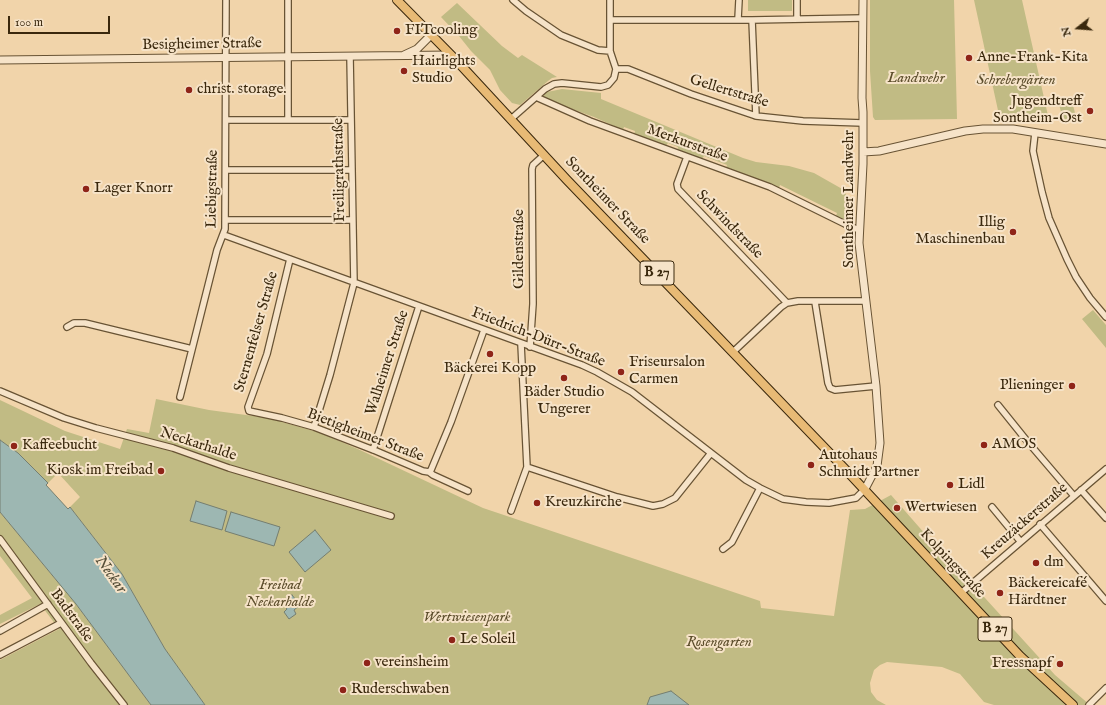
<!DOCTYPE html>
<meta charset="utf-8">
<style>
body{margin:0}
#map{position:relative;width:1106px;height:705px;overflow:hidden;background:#f1d4aa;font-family:"IM FELL English",serif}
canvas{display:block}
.north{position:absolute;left:1058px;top:8px;width:40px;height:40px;-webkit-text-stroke:3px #f6e3c8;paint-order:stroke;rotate:253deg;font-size:11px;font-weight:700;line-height:16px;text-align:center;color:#3a280d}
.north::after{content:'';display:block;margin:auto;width:14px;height:18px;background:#3a280d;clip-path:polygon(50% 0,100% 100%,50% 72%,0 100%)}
.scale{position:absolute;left:8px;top:16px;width:102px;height:18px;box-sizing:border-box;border:2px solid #3a280d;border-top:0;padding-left:5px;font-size:12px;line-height:14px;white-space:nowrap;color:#3a280d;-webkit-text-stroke:3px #f6e3c8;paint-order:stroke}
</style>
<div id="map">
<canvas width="1106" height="705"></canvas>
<div class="north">N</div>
<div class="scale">100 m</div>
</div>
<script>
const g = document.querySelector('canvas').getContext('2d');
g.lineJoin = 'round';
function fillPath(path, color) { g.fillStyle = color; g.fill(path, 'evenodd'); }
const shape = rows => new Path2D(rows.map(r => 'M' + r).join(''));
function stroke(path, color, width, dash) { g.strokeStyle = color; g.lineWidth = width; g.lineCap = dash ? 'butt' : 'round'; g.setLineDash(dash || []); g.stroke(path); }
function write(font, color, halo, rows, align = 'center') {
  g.font = font + ' "IM FELL English",serif'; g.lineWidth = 4; g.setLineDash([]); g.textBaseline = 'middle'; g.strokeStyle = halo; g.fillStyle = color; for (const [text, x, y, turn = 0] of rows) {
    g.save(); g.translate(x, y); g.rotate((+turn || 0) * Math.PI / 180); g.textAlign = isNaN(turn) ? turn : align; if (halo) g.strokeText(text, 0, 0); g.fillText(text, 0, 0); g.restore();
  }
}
fillPath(shape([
 [748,0,792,0,792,11,748,11],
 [870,0,954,0,957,119,875,120,873,117,870,71],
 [974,0,1022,0,1049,120,999,115],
 [457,3,502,46,518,58,522,55,557,77,552,78,548,81,520,105,512,103,500,90,490,70,471,51,459,36,441,17],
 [562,89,601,93,601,99,743,158,756,162,789,166,814,173,844,190,846,195,846,218,842,220,836,216,837,213,780,185,779,188,726,168,727,165,704,156,702,159,677,151,678,147,668,143,666,146,634,134,635,131,624,127,623,130,594,117,547,100,543,96,547,92],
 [1071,97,1076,117,1063,120,1058,100],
 [1093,310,1106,325,1106,348,1082,319],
 [156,399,209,410,268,418,321,433,360,450,483,508,760,601,761,608,834,616,850,510,865,509,891,495,947,559,975,587,1055,675,1090,705,994,705,984,702,960,674,942,667,887,662,880,665,874,670,870,683,871,692,877,700,886,705,902,705,205,705,165,649,122,574,70,507,80,497,58,473,48,483,18,453,0,440,0,400,65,431,120,449,127,429,149,433],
 [0,512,76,604,151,705,0,705,0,660,59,629,40,604,0,624,0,615,32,598,0,556]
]), '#c1bb84');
const water = shape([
 [0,440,18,453,48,483,46,485,68,509,70,507,122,574,165,649,205,705,151,705,76,604,0,512,0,440],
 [196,501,227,511,222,530,190,521,196,501],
 [231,512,280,527,274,546,225,531,231,512],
 [315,530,331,550,305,572,289,552,315,530],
 [292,595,300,605,294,610,296,614,289,619,284,612,287,609,282,603,292,595],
 [671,691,689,705,647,705,650,697,671,691]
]);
fillPath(water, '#9db7b2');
stroke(water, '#757e70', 1);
const minor = shape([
 [288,0,288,119],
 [513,0,526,11,561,35,598,50,610,51],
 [738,19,739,0],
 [797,19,797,0],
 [610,20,752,20,863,18],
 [752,20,756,116],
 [616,69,628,69,691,94,756,116,803,121,863,123],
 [536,97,545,89,554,84,562,83,601,87,608,85,614,78,616,69,610,51,610,0],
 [511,119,536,97,590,121,770,187,845,224,859,230],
 [226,120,351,120],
 [1035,133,1033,151,1042,192,1049,218,1067,259,1076,277,1090,298,1106,317],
 [687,157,677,184,678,189,787,303],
 [226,170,352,170],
 [226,220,352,220],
 [224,235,582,365,597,372,632,392,746,480,760,488,783,499,806,502,829,503,856,498,865,489],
 [290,259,267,354,248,407,249,411,282,418,314,427,376,451,423,471,429,472,433,475,468,491],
 [815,302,828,383,830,388,835,390,876,386],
 [67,327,74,323,85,323,192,349],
 [530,347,533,304,532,169,533,165,544,155],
 [733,352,781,307,787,303,798,301,866,301],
 [0,391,64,418,96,428,173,448,229,468,391,516],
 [180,397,217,250,225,229,226,0],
 [998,405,1027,441,1074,496],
 [314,427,330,375,354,283,350,56],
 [373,450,419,306],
 [527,467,617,497,653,506,663,504,675,498,711,453],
 [429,472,431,470,451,422,484,330],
 [1081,490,1106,518],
 [992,507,1020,541],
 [511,511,527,467,521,344],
 [1040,524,1106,601],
 [0,539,91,663,124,705],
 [723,549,732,542,760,488],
 [961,593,1106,469],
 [0,631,48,604],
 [0,655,61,623],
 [1089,705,1106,688]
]);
const tertiary = shape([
 [863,0,862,98,863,112,863,164,859,243,876,386,880,443,877,466,865,489],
 [404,55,417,49,431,35],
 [0,60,451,55],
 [863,152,879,151,965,131,983,129,1013,129,1106,144]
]);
const primary = shape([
 [397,0,456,60,567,180,845,469,1020,656,1073,705]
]);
stroke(minor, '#685334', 8);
stroke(tertiary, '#685334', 9);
stroke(primary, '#3a280d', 10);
stroke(minor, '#f6e3c8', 5.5);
stroke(tertiary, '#f6e3c8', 7);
stroke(primary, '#e8ba75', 8);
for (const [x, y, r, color] of [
 [397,31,4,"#8f2418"],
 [969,58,4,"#8f2418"],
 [404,71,4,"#8f2418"],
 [189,90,4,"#8f2418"],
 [1090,111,4,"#8f2418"],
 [86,189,4,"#8f2418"],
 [1013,232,4,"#8f2418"],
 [490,354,4,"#8f2418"],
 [621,372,4,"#8f2418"],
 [564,378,4,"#8f2418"],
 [1072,386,4,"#8f2418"],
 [984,445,4,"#8f2418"],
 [14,446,4,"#8f2418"],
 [811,465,4,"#8f2418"],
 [161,471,4,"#8f2418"],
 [950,485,4,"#8f2418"],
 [537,503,4,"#8f2418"],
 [897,508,4,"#8f2418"],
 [1036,563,4,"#8f2418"],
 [1000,593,4,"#8f2418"],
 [452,640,4,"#8f2418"],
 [367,663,4,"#8f2418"],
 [1060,664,4,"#8f2418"],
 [343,690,4,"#8f2418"]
]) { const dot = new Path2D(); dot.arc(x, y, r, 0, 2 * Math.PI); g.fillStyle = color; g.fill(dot); stroke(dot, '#f6e3c8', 1.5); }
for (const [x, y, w] of [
 [657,273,34],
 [995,629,34]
]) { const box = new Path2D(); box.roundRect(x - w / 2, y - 12, w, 24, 3); g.fillStyle = '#f6e3c8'; g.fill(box); stroke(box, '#3a280d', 1); }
write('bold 14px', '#3a280d', null, [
 ["B 27",657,273],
 ["B 27",995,629]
]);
write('15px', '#3a280d', '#f6e3c8', [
 ["FITcooling",405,31],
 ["Anne-Frank-Kita",977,58],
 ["Hairlights",412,62],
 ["Studio",412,79],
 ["christ. storage.",197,90],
 ["Jugendtreff",1082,102,"right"],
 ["Sontheim-Ost",1082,119,"right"],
 ["Lager Knorr",94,189],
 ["Illig",1005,223,"right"],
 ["Maschinenbau",1005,240,"right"],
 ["Friseursalon",629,363],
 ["Carmen",629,380],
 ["Bäckerei Kopp",490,369,"center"],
 ["Plieninger",1064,386,"right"],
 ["Bäder Studio",564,393,"center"],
 ["Ungerer",564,410,"center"],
 ["AMOS",992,445],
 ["Kaffeebucht",22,446],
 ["Autohaus",819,456],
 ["Schmidt Partner",819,473],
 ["Kiosk im Freibad",153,471,"right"],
 ["Lidl",958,485],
 ["Kreuzkirche",545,503],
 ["Wertwiesen",905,508],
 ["dm",1044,563],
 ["Bäckereicafé",1008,584],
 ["Härdtner",1008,601],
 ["Le Soleil",460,640],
 ["vereinsheim",375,663],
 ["Fressnapf",1052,664,"right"],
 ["Ruderschwaben",351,690]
], 'left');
write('15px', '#3a280d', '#f6e3c8', [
 ["Besigheimer Straße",202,45,-1],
 ["Gellertstraße",729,92,17],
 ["Merkurstraße",687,144,20],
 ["Freiligrathstraße",340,170,-91],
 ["Liebigstraße",213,189,-89],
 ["Sontheimer Landwehr",850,199,-90],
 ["Sontheimer Straße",607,201,46],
 ["Schwindstraße",729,225,46],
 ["Gildenstraße",520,249,-90],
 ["Sternenfelser Straße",257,332,-74],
 ["Friedrich-Dürr-Straße",538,338,21],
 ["Walheimer Straße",388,363,-72],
 ["Bietigheimer Straße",365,436,21],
 ["Neckarhalde",198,445,18],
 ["Kreuzäckerstraße",1025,522,-41],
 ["Kolpingstraße",952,564,47],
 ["Badstraße",71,616,54]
]);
write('italic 15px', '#5c4d2b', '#f6e3c8', [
 ["Landwehr",916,79],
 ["Schrebergärten",1016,81],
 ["Freibad",280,586],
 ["Neckarhalde",280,603],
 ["Wertwiesenpark",467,618],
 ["Rosengarten",719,643]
]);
write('italic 16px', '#534c36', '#f6e3c8', [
 ["Neckar",110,575,54]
]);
</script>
